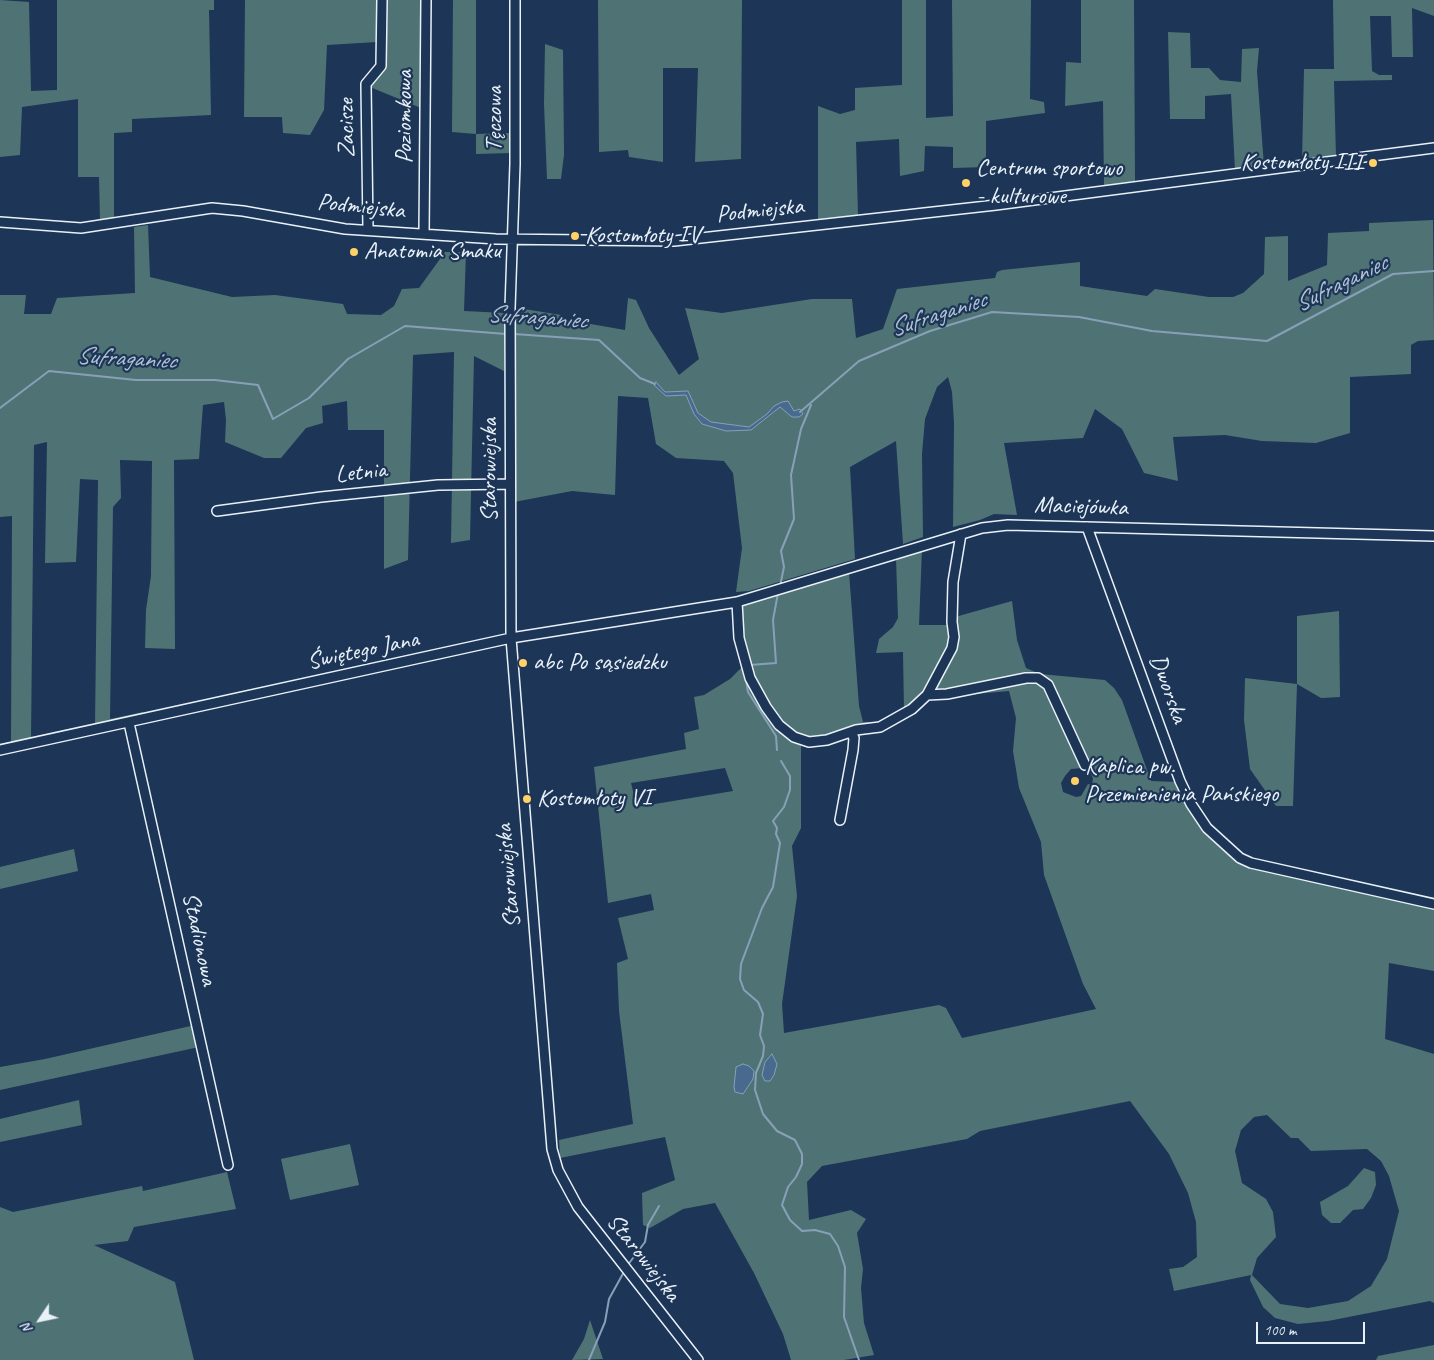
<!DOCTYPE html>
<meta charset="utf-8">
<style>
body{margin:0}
#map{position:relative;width:1434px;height:1360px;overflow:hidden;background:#1d3557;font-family:Caveat,sans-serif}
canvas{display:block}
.north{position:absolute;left:15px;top:1295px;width:50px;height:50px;-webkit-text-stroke:4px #1d3557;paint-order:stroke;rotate:236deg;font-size:14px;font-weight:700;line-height:20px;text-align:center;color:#e8f1f8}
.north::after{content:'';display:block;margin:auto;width:18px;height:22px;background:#e8f1f8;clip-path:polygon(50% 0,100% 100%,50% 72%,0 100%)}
.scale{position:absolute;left:1256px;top:1322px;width:109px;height:22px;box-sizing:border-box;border:2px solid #e8f1f8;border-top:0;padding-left:6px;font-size:15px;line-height:18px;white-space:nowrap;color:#e8f1f8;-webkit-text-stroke:4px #1d3557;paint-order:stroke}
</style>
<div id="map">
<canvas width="1434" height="1360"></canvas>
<div class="north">N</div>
<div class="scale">100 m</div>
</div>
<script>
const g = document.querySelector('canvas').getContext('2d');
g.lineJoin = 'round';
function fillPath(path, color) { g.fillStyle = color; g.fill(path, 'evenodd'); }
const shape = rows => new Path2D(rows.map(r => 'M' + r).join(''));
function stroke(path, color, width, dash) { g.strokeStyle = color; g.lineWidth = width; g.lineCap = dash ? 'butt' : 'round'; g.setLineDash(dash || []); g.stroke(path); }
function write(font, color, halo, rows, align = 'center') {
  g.font = font + ' Caveat,sans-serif'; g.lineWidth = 4.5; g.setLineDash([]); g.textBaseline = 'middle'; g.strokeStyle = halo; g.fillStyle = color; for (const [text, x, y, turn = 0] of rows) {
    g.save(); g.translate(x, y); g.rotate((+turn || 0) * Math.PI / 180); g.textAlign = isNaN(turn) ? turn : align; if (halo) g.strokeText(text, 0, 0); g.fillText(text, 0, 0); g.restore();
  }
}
fillPath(shape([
 [0,0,29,2,31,91,57,90,57,0,214,0,214,10,209,10,211,115,132,119,132,132,114,133,114,219,100,221,99,177,78,177,78,99,22,107,20,155,0,157],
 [245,0,377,0,377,42,327,45,324,110,310,135,283,133,282,117,244,117],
 [386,0,422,0,421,108,370,87,386,67],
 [453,0,476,0,476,134,511,133,511,153,476,154,476,134,452,132],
 [598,0,742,0,741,159,695,162,698,68,663,68,663,162,629,157,628,150,599,152],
 [902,0,926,0,926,118,953,116,952,0,1031,0,1030,99,1044,102,1045,113,986,121,986,167,953,168,953,147,925,146,924,171,900,176,899,139,856,142,858,215,818,221,818,106,840,114,855,110,855,88,902,85],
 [1081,0,1134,0,1135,181,1104,186,1103,101,1065,106,1066,62,1081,63],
 [1333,0,1434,0,1434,16,1412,8,1413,57,1392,57,1391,16,1370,16,1372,71,1379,75,1392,75,1392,80,1334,81,1336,157,1302,160,1304,69,1334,69],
 [1168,32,1190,33,1191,68,1209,68,1220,80,1241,82,1242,49,1259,48,1257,71,1264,166,1235,170,1231,94,1205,96,1205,119,1170,119],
 [545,44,563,50,564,155,561,179,547,179,544,104],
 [1433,220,1434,340,1418,341,1411,345,1411,374,1350,377,1350,433,1316,443,1262,441,1225,435,1173,437,1178,481,1144,473,1122,429,1095,409,1083,438,1004,443,1017,515,994,514,980,520,953,527,954,423,952,392,948,377,937,387,925,419,922,454,923,537,903,544,896,441,850,467,855,559,749,591,736,592,742,548,733,473,724,461,676,458,656,444,648,398,618,396,615,495,572,491,514,502,513,371,515,311,518,308,561,315,562,319,625,330,628,298,636,300,649,328,679,375,699,359,685,308,722,313,812,299,852,299,856,338,883,329,897,289,995,278,997,272,1002,270,1080,262,1080,286,1147,296,1155,289,1209,297,1233,297,1243,293,1264,274,1265,237,1288,236,1288,281,1327,265,1328,233,1369,231,1369,223],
 [148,225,150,277,232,297,275,295,343,304,347,314,381,315,394,306,402,289,419,288,445,252,466,252,464,311,505,313,504,371,474,356,470,540,451,543,454,352,413,355,408,560,384,569,384,430,348,430,347,401,322,406,323,423,306,428,281,458,264,458,225,442,226,420,224,402,203,405,199,459,174,460,175,649,145,648,146,610,151,576,152,461,120,460,121,498,113,507,110,719,143,712,143,716,95,725,98,480,80,479,76,562,45,563,47,442,34,445,31,740,11,744,12,516,0,517,0,295,26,295,24,314,51,314,57,298,135,293,134,227],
 [922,549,919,625,949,625,950,645,927,689,904,711,903,652,876,653,879,639,893,627,898,618,896,558],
 [849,572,859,706,863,722,878,722,879,725,809,739,796,733,782,722,769,707,752,676,742,639,740,605],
 [1012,601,1017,640,1026,668,1040,674,1105,680,1114,688,1122,700,1151,781,1177,782,1190,809,1247,865,1434,905,1434,971,1389,963,1385,1039,1434,1054,1434,1303,1430,1301,1328,1321,1298,1324,1275,1318,1263,1307,1250,1280,1251,1275,1174,1291,1169,1269,1183,1267,1197,1257,1196,1222,1188,1193,1169,1154,1130,1101,980,1131,967,1139,822,1166,807,1182,809,1220,851,1210,866,1219,857,1233,863,1269,861,1288,864,1323,874,1355,844,1360,791,1360,783,1334,754,1273,715,1203,683,1209,650,1228,643,1225,642,1193,675,1180,665,1137,560,1158,559,1140,633,1124,619,1011,617,963,628,959,618,918,654,910,651,894,608,903,594,767,686,749,684,733,699,729,694,697,704,695,730,679,744,665,768,716,801,743,801,828,792,846,797,896,782,1004,784,1033,939,1005,946,1008,962,1038,1096,1009,1083,984,1044,875,1041,842,1019,788,1013,751,1016,718,1009,691,964,695,966,691,941,692,937,690,936,685,951,655,955,617],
 [1085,765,1093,778,1092,785,1088,784,1081,796,1076,797,1063,792,1061,783,1065,776,1071,769,1083,768],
 [725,768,733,791,637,807,631,783],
 [1267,1115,1291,1138,1298,1138,1311,1151,1367,1149,1381,1161,1389,1176,1399,1211,1387,1259,1371,1286,1348,1301,1308,1308,1280,1304,1252,1275,1257,1258,1276,1237,1273,1212,1266,1199,1242,1183,1235,1151,1241,1130,1254,1117],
 [1339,611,1340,697,1321,698,1297,684,1293,806,1276,806,1250,769,1244,720,1245,678,1297,684,1297,616],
 [74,849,78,871,0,889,0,867],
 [195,1025,199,1047,0,1090,0,1067,45,1059],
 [79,1100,82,1125,0,1142,0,1119],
 [350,1144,359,1185,290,1200,281,1159],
 [1364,1168,1375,1172,1376,1185,1371,1198,1363,1209,1353,1210,1340,1223,1331,1223,1322,1215,1320,1202,1348,1186],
 [227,1172,236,1209,134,1227,128,1241,94,1245,175,1282,194,1360,0,1360,0,1207,13,1212,142,1186,143,1191],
 [590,1320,603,1359,572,1360,584,1339],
 [1434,1345,1434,1360,1376,1360,1378,1356]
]), '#4f7374');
const water = shape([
 [656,382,665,392,688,391,698,413,711,422,749,427,767,414,774,406,782,402,788,401,794,411,800,409,803,414,799,417,792,417,780,407,751,430,726,431,702,424,694,414,686,395,666,396,654,385,656,382],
 [772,1054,777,1064,774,1075,770,1081,765,1081,762,1075,765,1062,772,1054],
 [743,1064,749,1066,754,1071,753,1079,743,1094,735,1092,734,1087,736,1067,743,1064]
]);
fillPath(water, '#476a8e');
stroke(water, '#87a0b8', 1);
stroke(shape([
 [514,334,599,340,640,378,655,384],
 [0,408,49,371,136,380,215,380,258,385,273,419,309,398,348,359,405,326,506,334],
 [800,412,859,361,930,331,992,312,1079,317,1152,331,1267,341,1393,274,1434,271],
 [780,586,784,567,781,551,794,519,791,475,801,429,811,405],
 [750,665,776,663,773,620,778,593],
 [745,674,748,692,776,736,777,750],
 [781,761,790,776,790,790,784,807,773,821,777,828,776,834,780,843,773,887,762,908,741,964,740,979,744,990,758,1002,763,1014,760,1035,764,1046,763,1056,756,1073,755,1090,763,1114,777,1131,795,1140,802,1154,802,1164,796,1177,788,1187,782,1205,790,1220,802,1231,815,1230,830,1234,838,1246,845,1267,844,1317,859,1360],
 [627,1266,645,1242,648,1225,659,1206],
 [589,1360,605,1322,609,1299,625,1270]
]), '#87a0b8', 2);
const minor = shape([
 [515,0,515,164,510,308,511,638,552,1149,558,1170,578,1207,698,1360],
 [0,222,81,228,212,208,243,211,345,229,496,239,674,241,996,205,1434,148],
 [368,230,366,84,381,66,382,0],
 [424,234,426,0],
 [217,511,321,497,438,485,510,484],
 [1087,527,1180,781,1191,804,1207,828,1240,858,1251,863,1434,904],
 [737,602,739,638,750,678,766,707,779,725,794,737,809,742,827,740,856,730,880,727,912,709,927,695,952,648,954,637,952,622,953,582,961,534],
 [927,695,947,694,1026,678,1038,678,1048,685,1085,765],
 [129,723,228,1165],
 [0,750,511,638,737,602,982,528,1008,525,1434,536],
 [840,820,853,750,854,738,851,732]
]);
stroke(minor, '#e8f1f8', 12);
stroke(minor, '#1d3557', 9);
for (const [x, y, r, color] of [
 [1373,163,5,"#ffd166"],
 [966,183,5,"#ffd166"],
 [575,236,5,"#ffd166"],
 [354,252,5,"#ffd166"],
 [523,663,5,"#ffd166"],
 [1075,781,5,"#ffd166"],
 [527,799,5,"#ffd166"]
]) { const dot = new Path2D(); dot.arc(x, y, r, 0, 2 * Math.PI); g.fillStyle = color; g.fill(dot); stroke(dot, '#1d3557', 2); }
write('24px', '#e8f1f8', '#1d3557', [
 ["Poziomkowa",405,117,-90],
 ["Tęczowa",495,119,-90],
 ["Zacisze",347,128,-91],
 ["Podmiejska",361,207,6],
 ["Podmiejska",760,211,-6],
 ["Starowiejska",490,470,-90],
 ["Letnia",361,473,-6],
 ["Maciejówka",1081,507,2],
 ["Świętego Jana",363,651,-12],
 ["Dworska",1168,689,70],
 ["Starowiejska",509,876,-95],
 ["Stadionowa",199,939,78],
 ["Starowiejska",643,1258,52]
]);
write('24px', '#e8f1f8', '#1d3557', [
 ["Kostomłoty III",1363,163,"right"],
 ["Centrum sportowo",976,169],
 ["- kulturowe",976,197],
 ["Kostomłoty IV",585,236],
 ["Anatomia Smaku",364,252],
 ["abc Po sąsiedzku",533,663],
 ["Kaplica pw.",1085,767],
 ["Przemienienia Pańskiego",1085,795],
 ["Kostomłoty VI",537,799]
], 'left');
write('italic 25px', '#b0c2d3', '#1d3557', [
 ["Sufraganiec",1341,284,-26],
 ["Sufraganiec",938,315,-18],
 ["Sufraganiec",537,318,4],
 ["Sufraganiec",126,359,3]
]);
</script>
